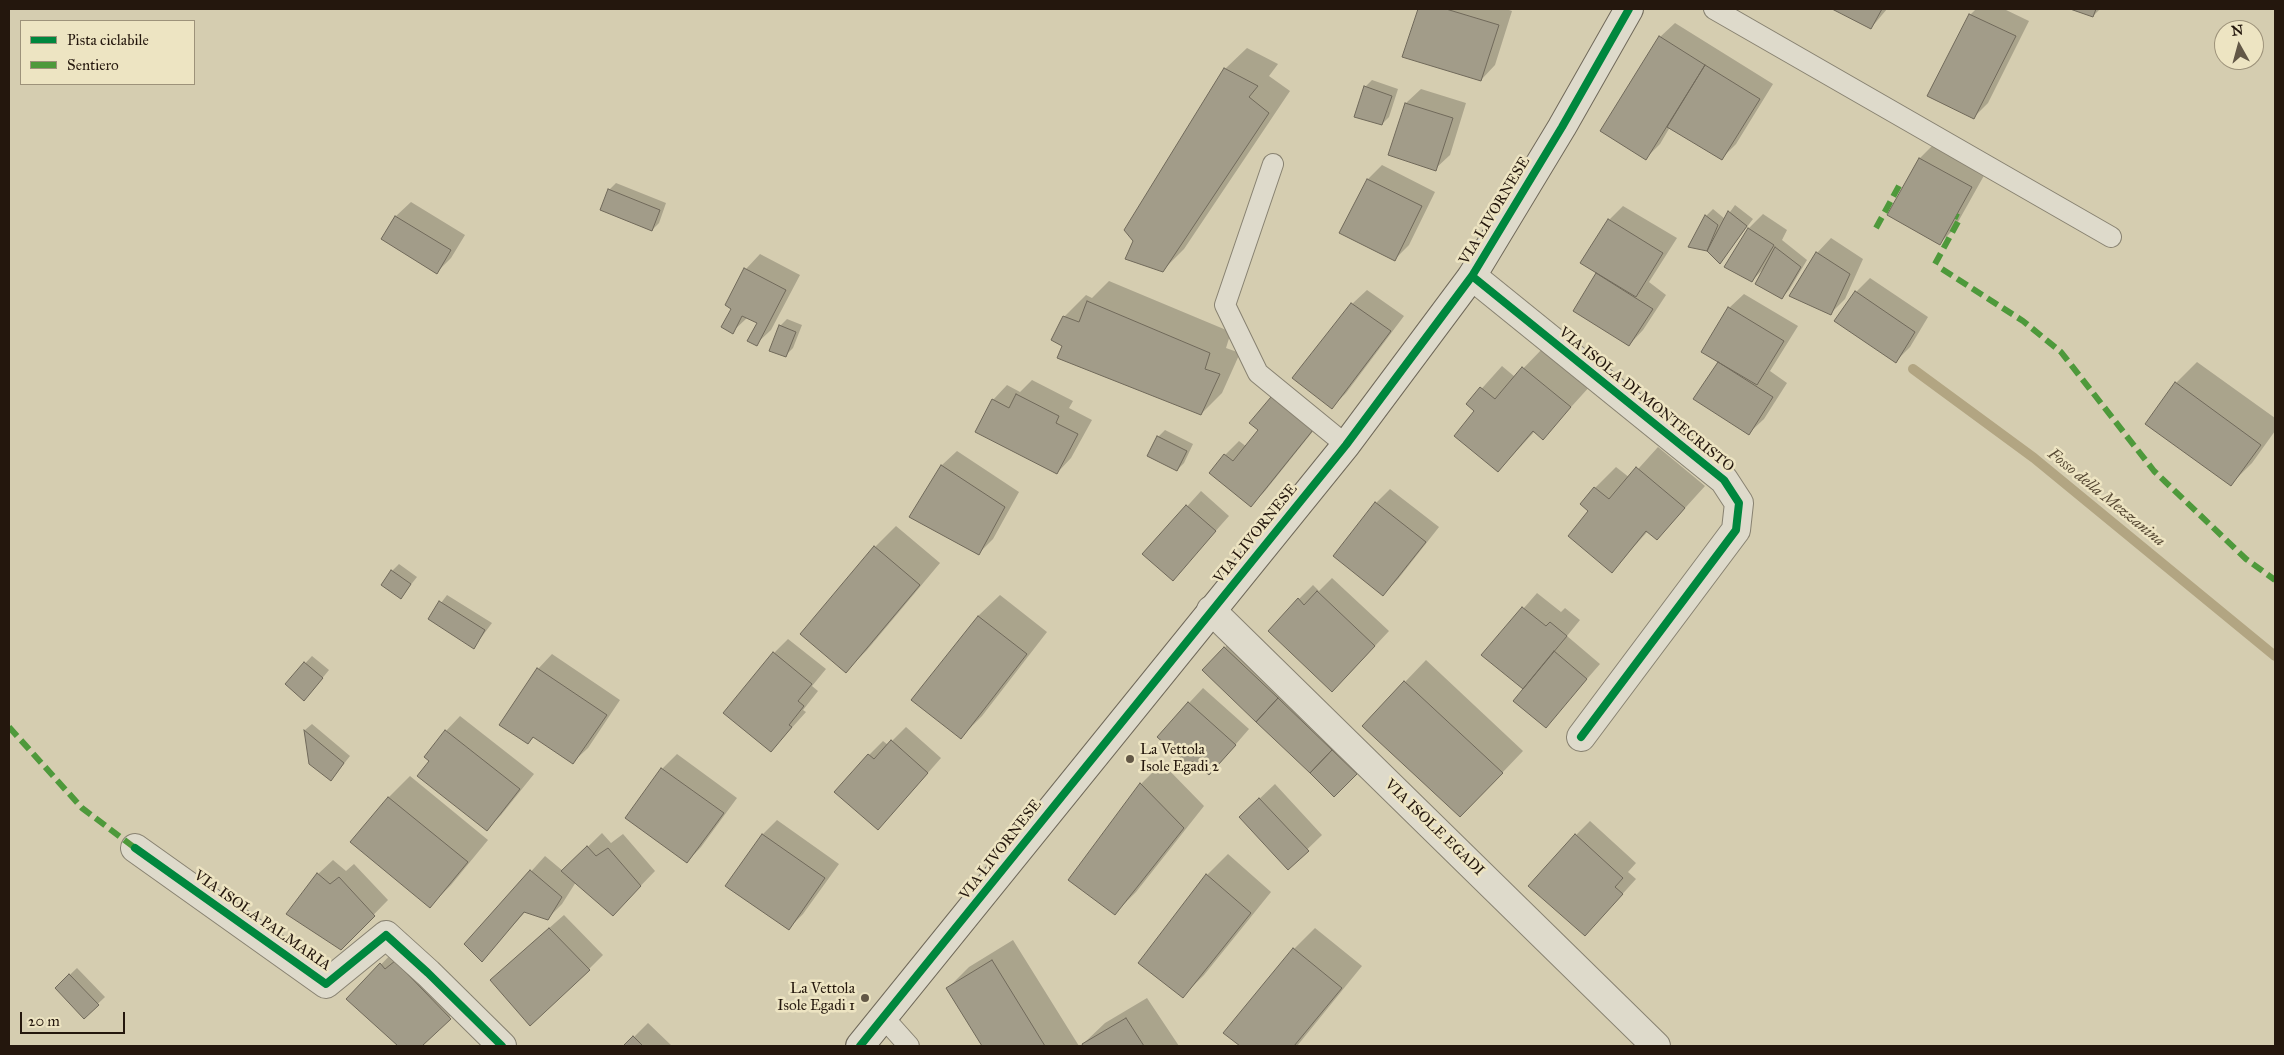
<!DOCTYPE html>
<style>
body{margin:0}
#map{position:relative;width:2284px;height:1055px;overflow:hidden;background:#d5cdb0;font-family:"IM FELL Great Primer",serif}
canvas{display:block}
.frame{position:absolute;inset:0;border:10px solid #24170d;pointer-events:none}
.legend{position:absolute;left:20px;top:20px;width:175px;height:65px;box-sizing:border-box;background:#ede4c2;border:1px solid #9d927a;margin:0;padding:6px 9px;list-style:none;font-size:15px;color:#24170d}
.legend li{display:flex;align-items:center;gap:10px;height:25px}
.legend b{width:25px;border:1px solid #9d927a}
.north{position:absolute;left:2214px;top:20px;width:50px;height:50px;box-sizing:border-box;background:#ede4c2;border:1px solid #9d927a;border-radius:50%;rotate:353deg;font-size:14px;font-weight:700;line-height:20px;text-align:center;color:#24170d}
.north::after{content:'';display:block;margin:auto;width:18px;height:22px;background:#625746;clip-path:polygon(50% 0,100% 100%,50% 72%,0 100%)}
.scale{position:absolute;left:20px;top:1012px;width:105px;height:22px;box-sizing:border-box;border:2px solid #24170d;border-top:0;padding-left:6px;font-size:15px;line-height:18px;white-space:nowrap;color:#24170d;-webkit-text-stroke:4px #ede4c2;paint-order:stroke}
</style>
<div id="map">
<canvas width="2284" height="1055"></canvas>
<div class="frame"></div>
<ul class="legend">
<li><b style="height:6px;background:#00873e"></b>Pista ciclabile</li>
<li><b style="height:6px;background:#4e993b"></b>Sentiero</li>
</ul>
<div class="north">N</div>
<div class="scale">20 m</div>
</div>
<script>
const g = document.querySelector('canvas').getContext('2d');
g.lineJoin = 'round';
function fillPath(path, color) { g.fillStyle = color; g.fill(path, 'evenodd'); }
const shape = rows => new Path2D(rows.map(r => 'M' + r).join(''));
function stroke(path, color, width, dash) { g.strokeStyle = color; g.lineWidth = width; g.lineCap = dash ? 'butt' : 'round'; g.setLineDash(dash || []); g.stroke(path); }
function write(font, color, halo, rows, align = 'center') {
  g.font = font + ' "IM FELL Great Primer",serif'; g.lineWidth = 5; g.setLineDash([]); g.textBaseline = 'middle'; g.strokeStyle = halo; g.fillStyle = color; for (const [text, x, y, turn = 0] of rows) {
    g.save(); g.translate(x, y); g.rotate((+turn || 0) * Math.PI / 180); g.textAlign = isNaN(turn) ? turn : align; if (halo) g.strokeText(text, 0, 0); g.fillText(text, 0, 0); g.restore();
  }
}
fillPath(shape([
 [1419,9,1506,9,1512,11,1495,65,1481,80,1404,56],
 [1835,9,1887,9,1871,28],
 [1976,9,2004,9,2029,21,1988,103,1974,117,1928,95,1971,14],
 [2074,9,2100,9,2093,16],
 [1675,23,1773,84,1736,144,1721,159,1670,127,1660,144,1646,158,1660,37],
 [1247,48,1278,64,1269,76,1290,91,1184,249,1162,271,1225,69],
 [1372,80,1398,89,1389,117,1382,124,1365,87],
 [1421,89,1466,103,1450,155,1435,169,1389,154,1406,103],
 [1934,144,1986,172,1954,229,1940,243,1889,215,1920,158],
 [1382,165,1435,192,1409,245,1395,259,1368,179],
 [616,183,666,203,659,223,652,230,609,190],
 [411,202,465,235,451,258,436,273,382,239,396,216],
 [1735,205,1753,219,1720,262,1708,250,1690,246,1706,216,1713,209,1725,219],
 [1623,206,1677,238,1649,282,1666,295,1643,330,1629,345,1574,311,1598,273,1609,220],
 [1763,214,1787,230,1782,240,1807,260,1789,290,1782,297,1763,269,1752,281,1726,266,1749,228],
 [1831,238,1863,259,1845,299,1830,314,1817,253],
 [760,254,800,275,771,330,756,344,758,323,747,318,732,332,733,308,727,304,746,269],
 [1870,278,1928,317,1910,347,1896,361,1856,292],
 [1109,281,1231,332,1226,348,1240,353,1222,393,1201,414,1064,317,1086,295,1092,298],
 [1367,290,1404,316,1346,393,1332,407,1352,304],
 [1744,294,1798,326,1770,371,1787,383,1764,419,1749,433,1695,399,1719,361,1729,308],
 [787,319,802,325,793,348,786,355,780,326],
 [1544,347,1591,385,1543,438,1535,431,1498,471,1476,411,1468,404,1502,366,1515,377],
 [2197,362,2275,418,2275,431,2252,463,2230,485,2147,423,2176,383],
 [1032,380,1073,401,1069,408,1092,420,1071,458,1057,473,977,431,993,400,1007,385,1020,392],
 [1286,383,1326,415,1265,491,1251,505,1225,455,1239,441,1247,447,1260,430,1251,423],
 [1165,430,1193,444,1184,463,1177,470,1158,437],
 [1658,447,1705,486,1657,539,1648,531,1612,571,1590,511,1595,488,1616,467,1630,478],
 [957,451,1019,492,993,539,978,554,911,517,942,465],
 [1390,489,1439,527,1398,579,1383,594,1376,503],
 [1201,491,1229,516,1173,579,1144,554],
 [896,526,940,563,867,650,846,671,802,634,875,547],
 [399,564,417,577,401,597,392,571],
 [1332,578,1389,631,1347,676,1299,599,1313,585,1319,591],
 [1537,593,1561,612,1565,608,1580,620,1567,636,1600,664,1546,726,1524,689,1483,655],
 [447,595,492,623,474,647,429,619],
 [1000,595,1047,632,982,716,961,737,978,616],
 [1239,633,1363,766,1334,795,1203,670],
 [788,639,826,669,812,686,818,691,803,710,806,712,771,751,774,653],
 [552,654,620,700,588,748,573,762,534,737,528,743,538,669],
 [312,656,329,670,311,692,286,684],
 [1426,660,1523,751,1481,795,1364,725],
 [1203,688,1249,729,1223,759,1189,703],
 [460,716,534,774,501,815,487,829,431,760,446,731],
 [312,724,350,756,331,780,310,764,305,730],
 [906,727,941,758,892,814,869,755,883,741,888,745],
 [677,754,737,798,701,847,687,862,626,818,662,769],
 [1162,763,1204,806,1136,892,1115,913,1141,784],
 [410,776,488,840,451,885,430,906,352,842,389,797],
 [1275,784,1322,835,1288,868,1255,803],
 [777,820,839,864,803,914,788,929,727,886,763,834],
 [1590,821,1636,863,1628,872,1636,879,1599,920,1576,835],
 [602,833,611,843,623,834,655,871,627,900,576,882,562,904,548,918,526,911,482,960,466,944,545,856,563,871],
 [1228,854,1271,892,1204,975,1183,996,1139,963,1207,875],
 [333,860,346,871,354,864,388,900,341,948,288,914,318,874],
 [564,915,603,955,589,969,506,966],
 [1315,928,1362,966,1297,1046,1242,1046,1225,1033,1294,949],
 [1013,940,1079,1046,984,1046,948,988,969,967],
 [395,950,464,1003,420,1046,400,1046,348,999],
 [77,968,105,997,84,1017,56,988],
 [1147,998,1179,1046,1085,1046,1083,1044,1105,1023],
 [648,1023,672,1046,625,1046]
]), '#0003');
stroke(shape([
 [1913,369,2034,458,2275,656]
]), '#b2a582', 10);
const building = shape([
 [1418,9,1446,9,1499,25,1481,81,1402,57,1418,9],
 [1832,9,1882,9,1871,29,1832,9],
 [2070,9,2096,9,2093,17,2070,9],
 [1969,14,2016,36,1974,119,1927,96,1969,14],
 [1659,36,1705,65,1646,160,1600,131,1659,36],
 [1705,65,1760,99,1722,160,1667,127,1705,65],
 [1224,68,1258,86,1249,97,1269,113,1163,272,1125,259,1133,241,1124,230,1224,68],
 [1364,86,1392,96,1382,125,1354,117,1364,86],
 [1405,103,1453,118,1436,171,1388,155,1405,103],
 [1919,158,1972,187,1940,245,1887,215,1919,158],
 [1367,179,1422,206,1395,261,1339,233,1367,179],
 [608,189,660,210,652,231,600,210,608,189],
 [1728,211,1747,226,1720,264,1707,251,1728,211],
 [1705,215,1718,225,1707,251,1688,247,1705,215],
 [395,216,451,250,437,274,381,239,395,216],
 [1608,219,1663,253,1636,297,1580,263,1608,219],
 [1748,228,1774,245,1752,282,1724,267,1748,228],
 [1775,247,1801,267,1782,299,1755,284,1775,247],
 [1816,252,1850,274,1831,315,1789,296,1816,252],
 [744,268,786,290,757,346,747,341,757,323,742,316,733,334,721,327,731,309,725,305,744,268],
 [1596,273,1653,309,1629,346,1573,311,1596,273],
 [1855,291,1915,332,1896,363,1834,321,1855,291],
 [1087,301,1210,353,1205,369,1220,374,1201,415,1057,358,1062,346,1051,340,1063,316,1079,322,1087,301],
 [1351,303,1391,331,1332,409,1292,378,1351,303],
 [1728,307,1784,341,1757,385,1701,352,1728,307],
 [779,325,796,332,786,357,769,351,779,325],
 [1718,362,1773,397,1749,435,1693,399,1718,362],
 [1522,367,1571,407,1543,440,1533,431,1498,472,1454,436,1474,411,1466,404,1480,387,1495,399,1522,367],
 [2175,382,2261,445,2231,486,2145,424,2175,382],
 [1016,394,1059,416,1056,423,1078,434,1057,474,975,432,992,399,1009,408,1016,394],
 [1271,397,1313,430,1251,507,1209,473,1224,454,1233,461,1258,430,1249,423,1271,397],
 [1157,436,1187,451,1177,471,1147,456,1157,436],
 [941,465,1005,507,979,555,909,517,941,465],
 [1636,467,1685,508,1657,540,1646,531,1612,573,1568,536,1588,511,1580,504,1594,487,1609,499,1636,467],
 [1375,502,1426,542,1383,596,1333,556,1375,502],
 [1186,505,1216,531,1173,581,1142,554,1186,505],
 [874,546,920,585,846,673,800,634,874,546],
 [391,570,411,584,401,599,381,585,391,570],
 [1317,591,1375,646,1332,692,1268,631,1298,598,1304,605,1317,591],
 [439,601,485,630,474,649,428,619,439,601],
 [1522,607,1546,626,1550,622,1567,636,1523,689,1481,655,1522,607],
 [978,616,1027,654,961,739,911,700,978,616],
 [1224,647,1278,698,1256,722,1202,670,1224,647],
 [1554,651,1587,679,1546,728,1513,701,1554,651],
 [773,652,812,684,798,701,804,706,789,725,792,727,771,752,723,713,773,652],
 [304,662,323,678,304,701,285,684,304,662],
 [537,668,607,715,573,764,533,737,528,744,499,725,537,668],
 [1404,681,1503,773,1460,817,1362,726,1404,681],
 [1278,698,1332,750,1310,773,1256,722,1278,698],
 [1188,702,1236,745,1209,775,1193,761,1189,765,1157,737,1188,702],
 [304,730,344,763,331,781,309,764,304,730],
 [445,730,520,789,487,831,417,776,429,761,424,757,445,730],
 [891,740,928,773,878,830,834,792,868,754,874,759,891,740],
 [1332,750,1357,774,1334,797,1310,773,1332,750],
 [661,768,724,813,687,863,625,818,661,768],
 [1140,783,1184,828,1115,915,1068,880,1140,783],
 [388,797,468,862,430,908,350,842,388,797],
 [1259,798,1309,851,1288,870,1239,817,1259,798],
 [762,834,825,878,789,930,725,886,762,834],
 [1575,834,1623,878,1615,887,1623,894,1585,936,1528,886,1575,834],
 [587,846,596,856,608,848,641,886,613,916,561,871,587,846],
 [530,870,562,897,548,920,524,912,482,962,464,944,530,870],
 [317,873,330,884,339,877,375,916,341,950,286,914,317,873],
 [1206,874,1251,913,1183,998,1138,963,1206,874],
 [549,928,590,970,530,1026,490,980,549,928],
 [1293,948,1342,988,1294,1046,1240,1046,1223,1033,1293,948],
 [992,960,1045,1046,982,1046,946,988,992,960],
 [395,961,451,1019,422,1046,398,1046,346,999,380,963,385,969,395,961],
 [69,974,99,1005,84,1019,55,988,69,974],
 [1126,1018,1144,1046,1083,1046,1082,1044,1126,1018],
 [633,1036,643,1046,623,1046,633,1036]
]);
fillPath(building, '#a29c89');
stroke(building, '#70695a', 1);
const lane = shape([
 [1714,9,2111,237],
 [1273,164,1225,305,1258,373,1346,445],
 [883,1017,909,1046]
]);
const street = shape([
 [1472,276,1724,480,1739,503,1736,530,1581,737],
 [1211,610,1656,1046],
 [135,848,326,984,386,935,428,973,502,1046]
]);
const secondary = shape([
 [860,1046,1346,445,1472,276,1562,127,1629,9]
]);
stroke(lane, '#888271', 22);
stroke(street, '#888271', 30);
stroke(secondary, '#70695a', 30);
stroke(lane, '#dedacb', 20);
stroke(street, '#dedacb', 28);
stroke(secondary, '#dedacb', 28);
stroke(shape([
 [1876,228,1900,184,1903,186],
 [1935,264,1960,218,1956,216],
 [1942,269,2023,321,2061,352,2154,471,2246,559,2275,580],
 [9,727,82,808,135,848]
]), '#4e993b', 6, [12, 6]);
stroke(shape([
 [1472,276,1724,480,1739,503,1736,530,1581,737],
 [135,848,326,984,386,935,428,973,502,1046],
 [860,1046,1346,445,1472,276,1562,127,1629,9]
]), '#00873e', 8);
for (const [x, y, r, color] of [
 [1130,759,5,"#625746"],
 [865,998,5,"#625746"]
]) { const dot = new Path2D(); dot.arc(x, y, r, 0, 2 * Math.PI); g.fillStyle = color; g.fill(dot); stroke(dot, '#ede4c2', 2); }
write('15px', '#24170d', '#ede4c2', [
 ["VIA LIVORNESE",1495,211,-59],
 ["VIA ISOLA DI MONTECRISTO",1646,400,39],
 ["VIA LIVORNESE",1256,534,-51],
 ["VIA ISOLE EGADI",1434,828,44],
 ["VIA LIVORNESE",1001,850,-52],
 ["VIA ISOLA PALMARIA",262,921,35]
]);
write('15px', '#24170d', '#ede4c2', [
 ["La Vettola",1140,750],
 ["Isole Egadi 2",1140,767],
 ["La Vettola",855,989,"right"],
 ["Isole Egadi 1",855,1006,"right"]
], 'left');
write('italic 16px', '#574934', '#ede4c2', [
 ["Fosso della Mezzanina",2106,498,39]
]);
</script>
